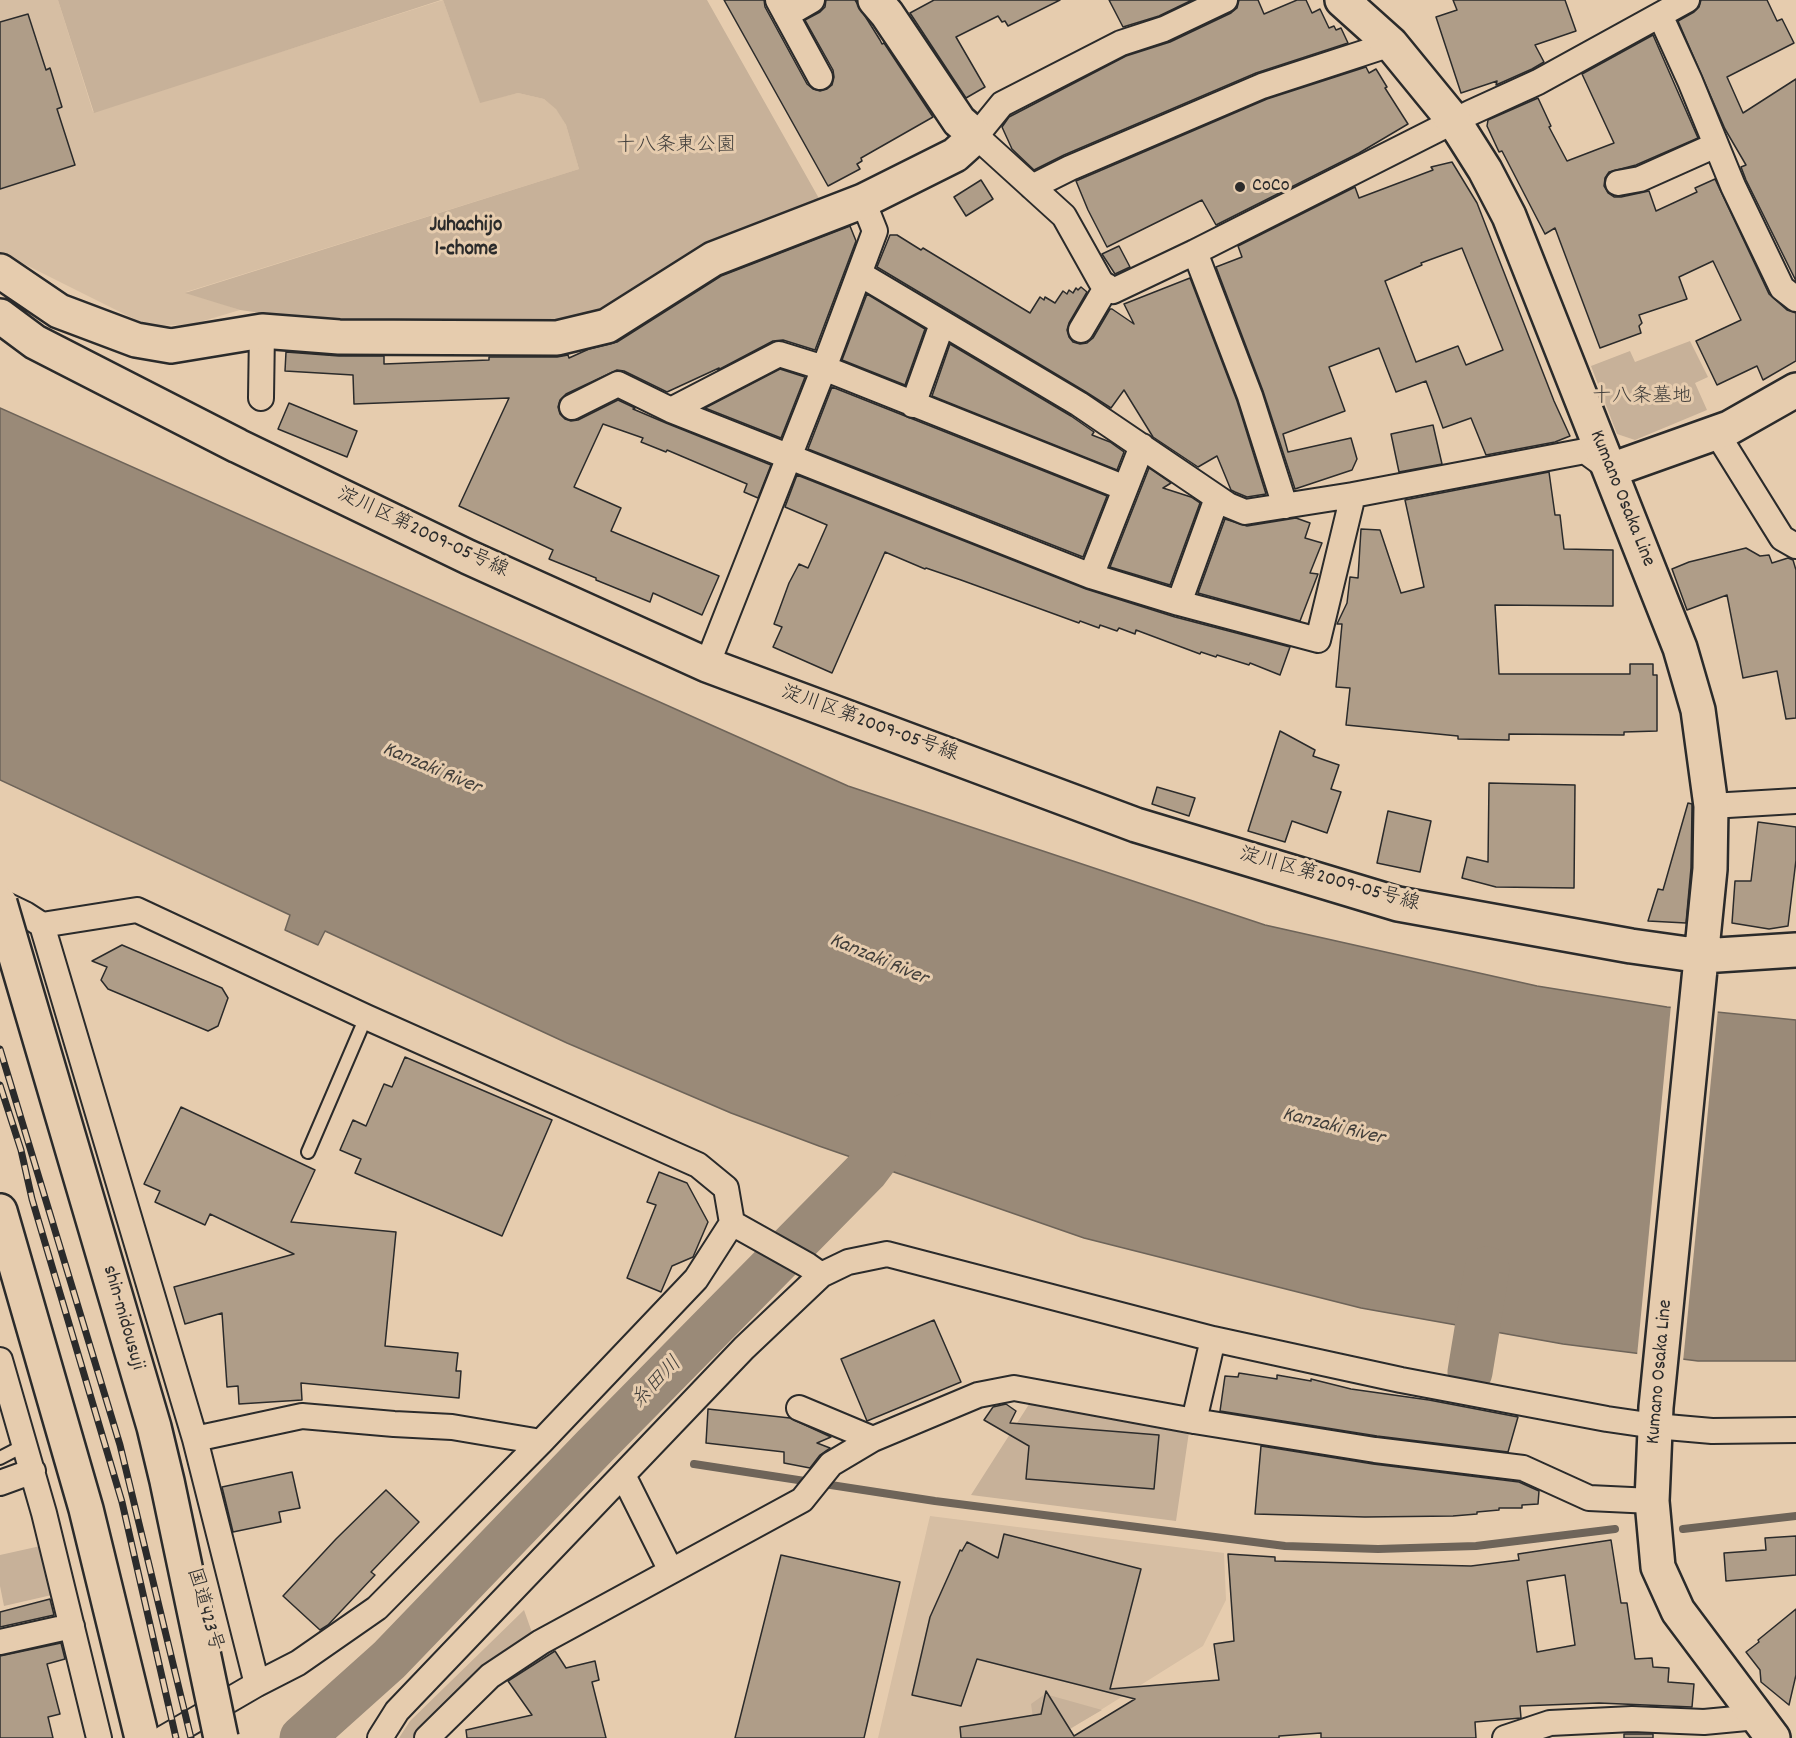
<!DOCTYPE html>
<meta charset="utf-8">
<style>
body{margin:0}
canvas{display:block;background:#e6ccae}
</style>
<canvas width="1796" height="1738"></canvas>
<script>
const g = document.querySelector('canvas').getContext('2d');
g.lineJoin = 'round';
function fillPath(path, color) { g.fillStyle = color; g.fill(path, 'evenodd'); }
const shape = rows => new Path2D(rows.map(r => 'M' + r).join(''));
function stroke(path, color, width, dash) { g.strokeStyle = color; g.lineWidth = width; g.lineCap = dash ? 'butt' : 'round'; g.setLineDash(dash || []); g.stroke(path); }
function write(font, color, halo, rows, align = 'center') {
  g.font = font + ' Dekko,"Klee One",sans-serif'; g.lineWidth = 6; g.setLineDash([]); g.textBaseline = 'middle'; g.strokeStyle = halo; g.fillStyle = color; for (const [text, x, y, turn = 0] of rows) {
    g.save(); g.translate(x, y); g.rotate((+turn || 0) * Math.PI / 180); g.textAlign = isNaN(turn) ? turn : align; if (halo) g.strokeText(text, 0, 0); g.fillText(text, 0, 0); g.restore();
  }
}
fillPath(shape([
 [0,0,58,0,93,112,443,0,480,102,518,93,544,99,556,108,566,125,579,169,186,292,240,310,193,324,156,326,142,323,0,252],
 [930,1516,1224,1553,1226,1600,1203,1646,1056,1738,878,1738]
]), '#d6bea3');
fillPath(shape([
 [58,0,441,0,94,113],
 [443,0,707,0,821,202,590,316,534,326,337,324,240,310,185,293,579,169,566,125,556,109,544,99,518,93,480,103],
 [1690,341,1708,377,1695,383,1707,410,1635,440,1617,434,1591,366,1630,351,1635,362],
 [1033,1398,1190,1425,1176,1521,971,1495],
 [45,1545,56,1594,4,1606,0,1586,0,1555],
 [524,1610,534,1638,485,1671,415,1738,399,1738,410,1721],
 [1045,1694,1102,1710,1054,1738,1036,1738,1031,1704]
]), '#c7b199');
const water = shape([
 [0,408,848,786,1265,925,1537,986,1667,1007,1796,1020,1796,1361,1698,1361,1563,1344,1361,1308,1084,1238,819,1146,731,1113,567,1043,325,931,318,945,285,930,290,915,0,780,0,408]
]);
fillPath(water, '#9a8a78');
stroke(water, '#6e6459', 1.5);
fillPath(shape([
 [1671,1005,1718,1009,1683,1362,1637,1356]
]), '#e6ccae');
stroke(shape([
 [694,1464,935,1501,1285,1546,1378,1549,1476,1546,1615,1529],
 [1683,1529,1796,1516]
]), '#6e6459', 8);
stroke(shape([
 [1470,1372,1487,1269],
 [302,1738,389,1660,594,1447,866,1171,908,1115]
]), '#9a8a78', 45);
const building = shape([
 [724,0,764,0,765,7,807,84,813,89,820,91,827,89,832,85,834,77,833,70,805,20,820,12,825,7,826,0,855,0,880,40,882,44,884,43,933,117,861,158,862,161,857,164,860,169,828,186,724,0],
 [934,0,1060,0,1008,26,1005,21,1002,22,998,16,956,37,985,87,966,98,910,13,934,0],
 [1109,0,1192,0,1159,16,1123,27,1109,0],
 [1239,0,1258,0,1264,14,1297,0,1306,0,1312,13,1320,9,1329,28,1334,26,1336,30,1341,28,1348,43,1256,73,1064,155,1034,170,1012,149,1002,127,1009,117,1126,56,1170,42,1231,13,1237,8,1239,0],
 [1453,0,1565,0,1576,31,1535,45,1544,62,1532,69,1496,85,1497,81,1461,93,1436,17,1457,10,1453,0],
 [1701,0,1767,0,1777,21,1782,19,1794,43,1727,77,1743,113,1796,79,1796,281,1746,180,1741,167,1746,165,1725,129,1678,21,1694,12,1699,7,1701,0],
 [28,14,46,70,50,68,62,107,57,109,75,165,0,189,0,22,28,14],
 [1653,35,1698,138,1636,165,1609,172,1605,178,1604,186,1608,193,1614,197,1621,197,1649,191,1656,211,1697,192,1695,188,1715,179,1769,294,1787,310,1796,313,1796,361,1763,380,1757,366,1717,385,1696,341,1741,320,1713,261,1679,277,1687,299,1639,315,1642,323,1639,326,1641,333,1600,348,1555,228,1545,234,1502,151,1499,152,1487,126,1488,120,1538,98,1551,126,1549,127,1567,161,1614,143,1582,74,1653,35],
 [1366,67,1369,73,1376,69,1387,87,1385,88,1408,124,1359,153,1216,225,1202,200,1107,247,1088,210,1076,181,1267,99,1366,67],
 [1452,162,1477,203,1554,401,1570,436,1555,442,1486,455,1471,418,1443,428,1426,381,1396,392,1379,348,1329,367,1345,411,1283,434,1288,452,1351,438,1357,459,1352,470,1295,489,1263,391,1216,267,1242,257,1238,246,1355,187,1359,198,1433,170,1431,167,1452,162],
 [1462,248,1503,350,1466,365,1458,346,1416,362,1385,281,1422,265,1421,263,1462,248],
 [981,180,993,199,966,216,954,197,981,180],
 [850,226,856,241,815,350,783,340,773,341,718,370,719,368,667,392,624,371,617,370,566,394,560,400,558,407,560,414,565,419,571,421,578,420,618,400,635,408,633,409,666,423,771,465,758,498,744,492,747,484,667,450,666,452,641,442,643,438,603,424,574,487,621,508,611,531,719,576,702,615,653,593,650,602,596,580,596,578,549,559,553,550,459,506,509,398,354,404,353,375,285,371,286,352,339,356,384,356,384,364,489,360,489,357,557,357,568,355,569,358,589,349,617,342,721,276,850,226],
 [890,235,897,235,921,250,923,248,1030,313,1040,297,1044,300,1045,297,1055,303,1063,291,1067,294,1069,290,1073,293,1076,288,1078,290,1081,287,1087,292,1069,323,1067,330,1069,337,1073,342,1080,344,1087,343,1093,338,1110,309,1112,309,1134,324,1124,304,1190,278,1237,401,1266,494,1247,497,1235,492,1231,490,1217,456,1198,467,1153,437,1124,390,1111,408,1086,392,877,267,890,235],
 [1119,246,1130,267,1115,274,1102,254,1119,246],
 [867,294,925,329,905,385,842,360,867,294],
 [950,344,1071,416,1094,432,1092,435,1110,442,1124,452,1117,470,932,396,950,344],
 [780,369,805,377,781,438,705,408,780,369],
 [832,387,1107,496,1083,557,808,449,832,387],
 [289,403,357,431,347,457,278,429,289,403],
 [1433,425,1442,464,1399,472,1391,434,1433,425],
 [1149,468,1171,483,1163,488,1191,497,1200,503,1170,585,1110,567,1149,468],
 [1549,472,1555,515,1560,515,1564,549,1613,550,1613,606,1495,605,1499,674,1630,674,1630,664,1653,664,1653,675,1657,675,1657,731,1624,732,1624,735,1509,734,1509,740,1458,739,1458,736,1346,725,1350,688,1336,687,1342,624,1337,624,1347,603,1350,577,1358,578,1361,529,1380,530,1401,593,1424,587,1405,500,1549,472],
 [797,475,1086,589,1175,617,1290,647,1280,675,1250,663,1249,665,1217,655,1216,657,1201,652,1200,654,1136,630,1135,634,1119,628,1117,631,1100,625,1099,628,1080,621,1079,623,961,580,926,568,925,569,885,552,832,673,773,647,782,627,774,624,789,583,799,564,808,568,827,525,785,507,797,475],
 [1296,518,1310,523,1305,538,1322,543,1310,573,1318,574,1300,621,1198,593,1225,519,1247,526,1296,518],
 [1746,548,1760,556,1769,555,1772,563,1788,558,1793,560,1796,570,1796,718,1786,719,1777,671,1743,678,1727,595,1687,610,1672,569,1689,562,1746,548],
 [1280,731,1315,750,1313,756,1339,765,1331,789,1341,792,1327,833,1292,821,1285,842,1248,831,1280,731],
 [1489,783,1575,785,1574,888,1496,887,1462,878,1467,857,1488,862,1489,783],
 [1157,787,1195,798,1189,816,1152,804,1157,787],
 [1688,803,1692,804,1692,807,1691,868,1686,923,1648,921,1658,889,1663,890,1688,803],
 [1388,811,1431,821,1420,872,1377,863,1388,811],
 [1758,822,1796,827,1796,860,1788,926,1769,929,1732,923,1735,881,1751,881,1758,822],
 [122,945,222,988,228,998,218,1026,208,1031,108,989,101,980,107,967,92,961,122,945],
 [405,1057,552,1120,502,1236,355,1173,361,1159,340,1150,353,1120,366,1126,384,1084,392,1087,405,1057],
 [181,1107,315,1170,291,1222,396,1232,385,1346,458,1353,456,1371,461,1371,459,1398,301,1383,302,1400,239,1404,238,1386,227,1387,222,1313,185,1324,174,1287,294,1254,210,1214,205,1225,155,1202,160,1191,144,1184,181,1107],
 [659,1172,687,1183,708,1222,693,1257,672,1266,661,1292,627,1278,656,1205,647,1202,659,1172],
 [934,1320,961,1382,867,1421,841,1359,934,1320],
 [1239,1373,1277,1379,1277,1375,1311,1381,1311,1379,1351,1389,1429,1400,1518,1417,1508,1452,1377,1436,1220,1411,1225,1376,1238,1377,1239,1373],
 [1006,1404,1016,1411,1010,1423,1159,1435,1154,1489,1026,1479,1029,1446,984,1420,993,1407,1006,1404],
 [708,1409,790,1418,831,1437,817,1443,830,1448,820,1455,810,1468,784,1463,784,1452,706,1443,708,1409],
 [1261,1446,1373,1464,1519,1482,1539,1491,1538,1504,1522,1505,1522,1508,1499,1508,1499,1510,1477,1512,1477,1514,1453,1516,1365,1517,1255,1514,1261,1446],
 [292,1472,300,1508,279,1512,281,1522,233,1532,222,1487,292,1472],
 [386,1490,419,1522,371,1572,375,1575,328,1625,320,1630,283,1596,336,1539,386,1490],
 [1004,1534,1141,1569,1110,1689,1219,1680,1214,1644,1234,1641,1228,1554,1275,1557,1275,1561,1471,1566,1519,1560,1518,1554,1611,1540,1621,1603,1627,1603,1635,1659,1652,1658,1653,1667,1669,1668,1668,1682,1694,1684,1692,1707,1599,1703,1520,1706,1521,1718,1475,1722,1476,1738,1321,1738,1321,1733,1279,1736,1279,1738,961,1738,960,1727,1041,1714,1046,1691,1074,1736,1135,1699,977,1659,961,1706,912,1695,930,1617,960,1550,962,1551,967,1542,998,1558,1004,1534],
 [1565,1575,1575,1645,1537,1652,1527,1581,1565,1575],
 [1796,1536,1796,1575,1726,1581,1724,1553,1766,1550,1765,1538,1796,1536],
 [781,1555,900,1582,864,1738,735,1738,781,1555],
 [50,1599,54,1615,0,1627,0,1612,50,1599],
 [1796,1609,1796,1675,1789,1705,1761,1682,1760,1670,1746,1652,1759,1642,1758,1640,1796,1609],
 [61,1643,65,1659,47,1664,60,1714,48,1717,53,1738,0,1738,0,1656,61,1643],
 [555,1651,566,1668,595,1661,599,1680,592,1682,606,1738,467,1738,466,1730,532,1715,508,1681,555,1651],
 [1624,1734,1653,1734,1653,1738,1624,1738,1624,1734]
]);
fillPath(building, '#af9d88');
stroke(building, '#2b2b2b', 1.5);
const lane = shape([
 [308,1152,366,1017],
 [0,1458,25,1445]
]);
const street = shape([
 [778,0,820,77],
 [1225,0,1164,29,1121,43,1002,104,976,136,1064,216,1101,282,1113,291,1195,252,1470,113,1538,82,1687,0],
 [786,15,812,0],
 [1660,15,1690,81,1733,186,1782,288,1796,299],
 [1618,183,1640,179,1716,145],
 [1032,187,1070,168,1262,86,1391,44],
 [1195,252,1250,396,1285,506],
 [860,274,1079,404,1228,505,1245,512,1353,495],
 [1081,330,1107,286],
 [261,398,262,331],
 [913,405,942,324],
 [572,407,618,384,671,410,1091,576,1179,603,1318,640,1353,495,1585,451,1611,470],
 [671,410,779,354,824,368,1125,488],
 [1716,432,1782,538,1796,546],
 [1091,576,1142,446],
 [1179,603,1217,498],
 [707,665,824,368,875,231,863,201],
 [1711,806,1796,801],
 [0,902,25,914,42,925,137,910,366,1017,698,1165,726,1188,732,1223,696,1279,541,1442,377,1608,298,1663,257,1684,164,1738],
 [42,925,195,1439,257,1684],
 [732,1223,807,1265,821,1275],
 [0,1360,44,1513,99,1738],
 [799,1408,873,1439],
 [1194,1421,1213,1339],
 [195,1439,302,1416,394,1424,452,1427,541,1442],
 [623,1475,671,1571],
 [0,1483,33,1471],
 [0,1642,72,1626],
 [380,1738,397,1711,744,1348,821,1275,848,1262,887,1254,1213,1339,1401,1380,1607,1419,1655,1426,1712,1431,1796,1430],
 [427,1738,490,1676,541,1642,802,1500,831,1464,873,1439,978,1395,1014,1388,1194,1421,1375,1450,1523,1468,1589,1498,1652,1501],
 [1505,1738,1550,1723,1632,1719,1704,1722,1757,1717]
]);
const secondary = shape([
 [1342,0,1391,44,1454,121,1485,170,1509,216,1680,648,1698,710,1711,806,1710,869,1656,1407,1652,1501,1658,1567,1678,1611,1773,1738],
 [0,271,59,311,136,340,171,346,262,331,339,337,557,338,607,326,713,259,863,201,955,155,976,136,959,121,887,14,875,0],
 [0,316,35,342,238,446,468,557,707,665,1136,825,1398,904,1631,946,1702,956,1796,950],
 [1611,470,1729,428,1796,390]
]);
const highway = shape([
 [0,1211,86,1509,142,1738]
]);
stroke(lane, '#2b2b2b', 16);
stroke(street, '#2b2b2b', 28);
stroke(secondary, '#2b2b2b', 38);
stroke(highway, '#2b2b2b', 38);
stroke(lane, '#e6ccae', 12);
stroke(street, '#e6ccae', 24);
stroke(secondary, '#e6ccae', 33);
stroke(highway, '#e6ccae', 33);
const rail = shape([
 [0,1049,120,1445,191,1738],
 [0,1085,21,1150,32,1199,122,1502,176,1738]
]);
stroke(rail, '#2b2b2b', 7);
stroke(rail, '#e6ccae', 4.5, [14]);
const highwayBridge = shape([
 [0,903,154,1427,167,1481,221,1738]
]);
stroke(highwayBridge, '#2b2b2b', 38, []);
stroke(highwayBridge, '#e6ccae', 33);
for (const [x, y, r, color] of [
 [1240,187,6,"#2b2b2b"]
]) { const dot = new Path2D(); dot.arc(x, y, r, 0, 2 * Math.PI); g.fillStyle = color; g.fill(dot); stroke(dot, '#e6ccae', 2); }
write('20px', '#423f3c', '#e6ccae', [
 ["十八条東公園",676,147],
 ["十八条墓地",1642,398]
]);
write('20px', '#2b2b2b', '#e6ccae', [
 ["CoCo",1252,187]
], 'left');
write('20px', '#2b2b2b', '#e6ccae', [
 ["Kumano Osaka Line",1621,499,68],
 ["淀川区第2009-05号線",422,534,25],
 ["淀川区第2009-05号線",869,725,20],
 ["淀川区第2009-05号線",1329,881,16],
 ["shin-midousuji",122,1318,74],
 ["Kumano Osaka Line",1661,1372,-85],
 ["国道423号",203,1610,74]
]);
write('bold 21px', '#2b2b2b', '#e6ccae', [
 ["Juhachijo",466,227],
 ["1-chome",466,251]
]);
write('italic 21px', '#413e3a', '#e6ccae', [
 ["Kanzaki River",431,770,23],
 ["Kanzaki River",878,961,23],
 ["Kanzaki River",1333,1128,14],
 ["糸田川",658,1384,-46]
]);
</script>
